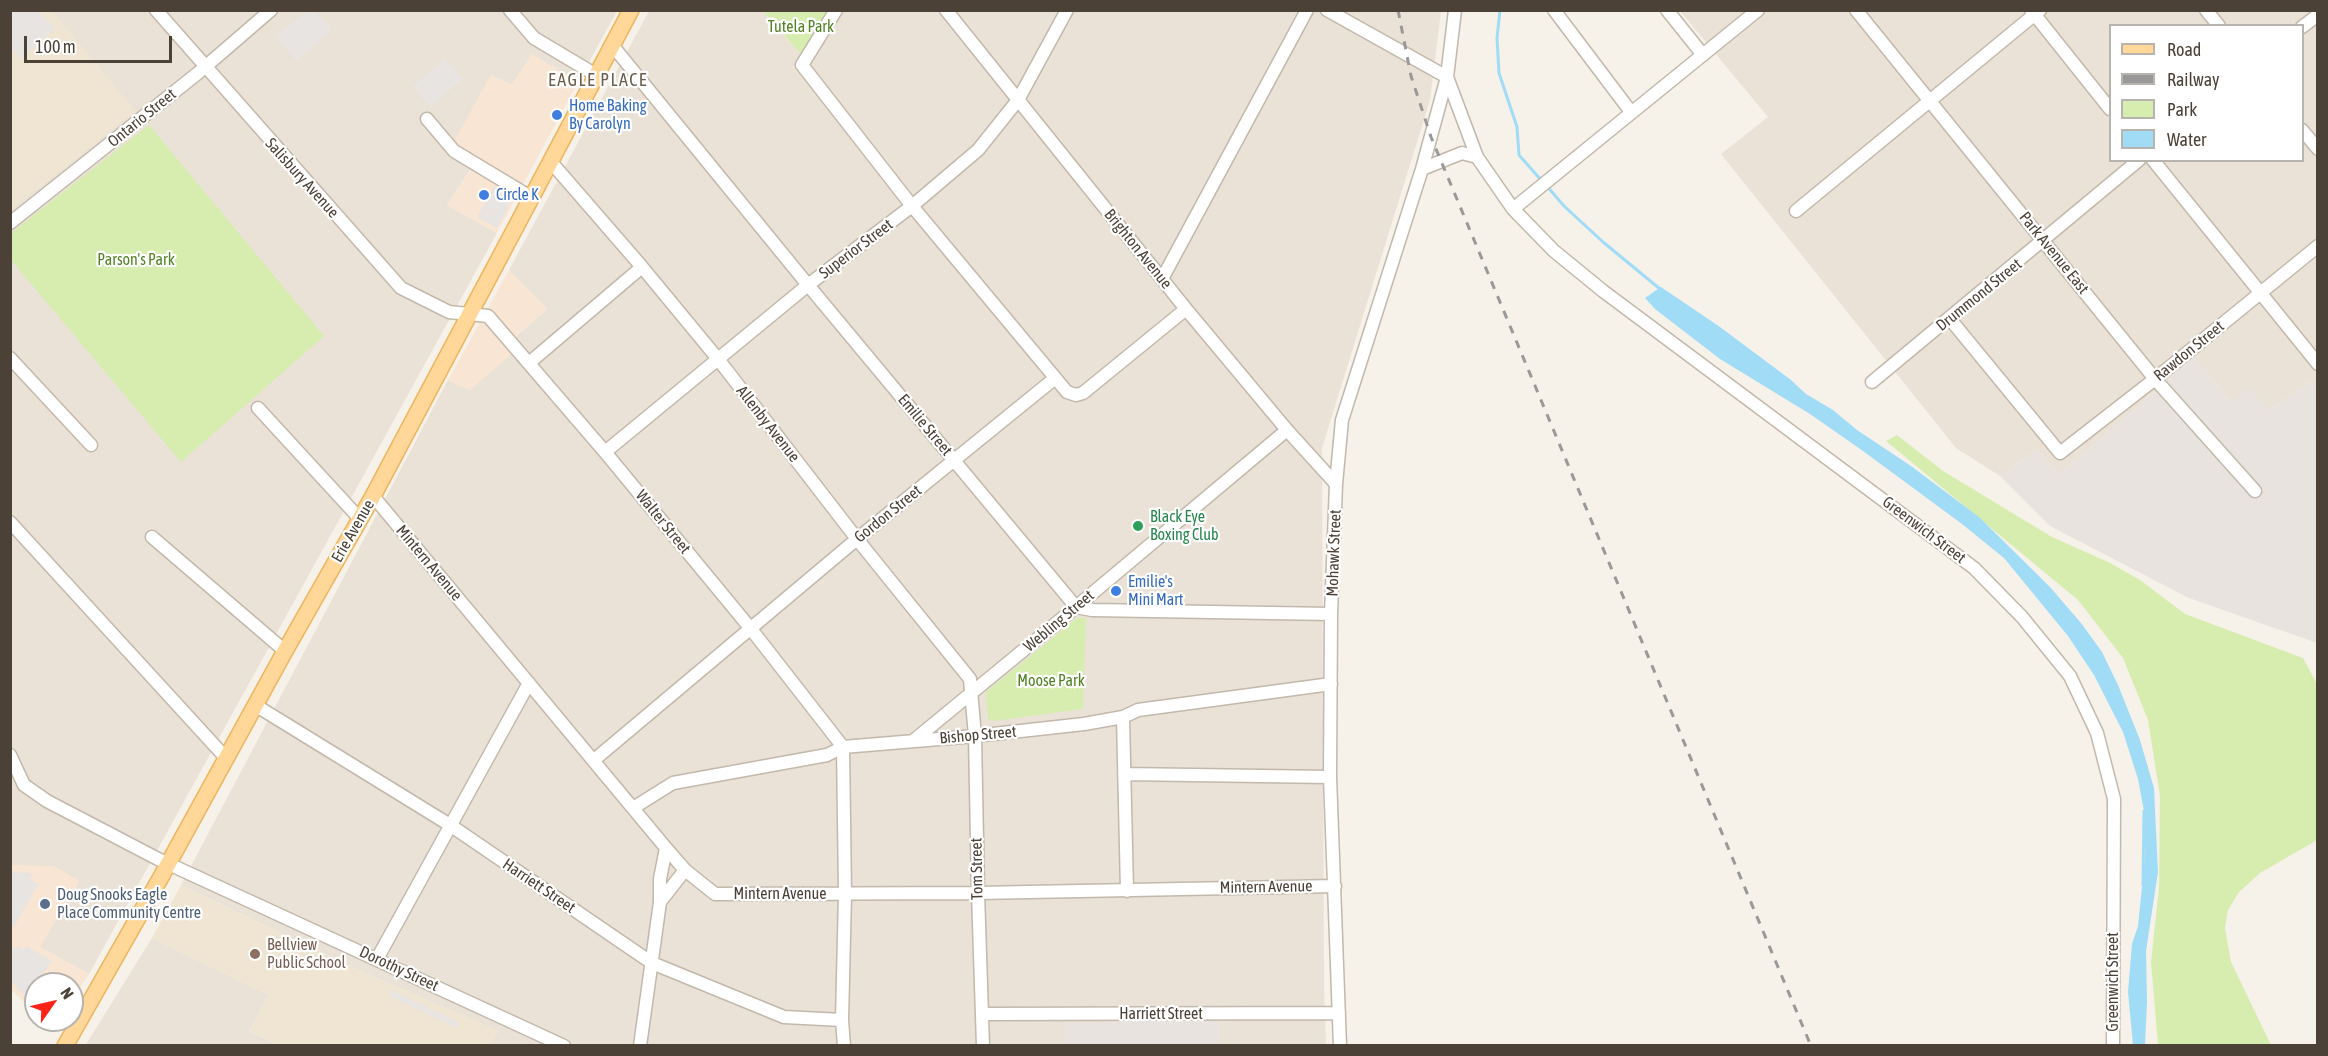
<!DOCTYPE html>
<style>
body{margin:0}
#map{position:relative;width:2328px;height:1056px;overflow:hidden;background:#f6f1e9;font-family:"Asap Condensed",sans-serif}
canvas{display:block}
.frame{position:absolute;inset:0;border:12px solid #4b4137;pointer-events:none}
.legend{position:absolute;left:2109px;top:24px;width:195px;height:138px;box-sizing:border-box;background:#fff;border:2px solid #b7b3af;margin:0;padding:8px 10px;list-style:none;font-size:18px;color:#4b4137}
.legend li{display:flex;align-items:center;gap:12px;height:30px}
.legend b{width:30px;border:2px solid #b7b3af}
.north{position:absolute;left:24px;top:972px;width:60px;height:60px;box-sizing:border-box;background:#fff;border:2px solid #b7b3af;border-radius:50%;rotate:56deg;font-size:16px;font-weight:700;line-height:24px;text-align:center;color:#4b4137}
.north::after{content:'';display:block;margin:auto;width:21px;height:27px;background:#ff2317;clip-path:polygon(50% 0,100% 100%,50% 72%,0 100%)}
.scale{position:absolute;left:24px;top:36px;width:148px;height:27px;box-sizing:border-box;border:3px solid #4b4137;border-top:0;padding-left:8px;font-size:18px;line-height:21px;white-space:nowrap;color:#4b4137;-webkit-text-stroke:4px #fff;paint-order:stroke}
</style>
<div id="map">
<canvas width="2328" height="1056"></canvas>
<div class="frame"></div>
<ul class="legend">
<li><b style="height:8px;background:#ffd899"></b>Road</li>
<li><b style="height:8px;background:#999"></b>Railway</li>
<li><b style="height:16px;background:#d7edaf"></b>Park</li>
<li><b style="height:16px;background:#a1dcf7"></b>Water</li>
</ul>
<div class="north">N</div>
<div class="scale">100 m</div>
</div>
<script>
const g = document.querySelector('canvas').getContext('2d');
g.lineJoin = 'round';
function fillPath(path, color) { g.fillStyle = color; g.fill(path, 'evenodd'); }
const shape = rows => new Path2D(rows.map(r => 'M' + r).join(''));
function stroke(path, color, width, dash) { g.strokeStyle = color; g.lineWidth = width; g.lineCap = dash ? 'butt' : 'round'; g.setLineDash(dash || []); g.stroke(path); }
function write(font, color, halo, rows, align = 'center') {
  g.font = font + ' "Asap Condensed",sans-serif'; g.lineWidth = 4.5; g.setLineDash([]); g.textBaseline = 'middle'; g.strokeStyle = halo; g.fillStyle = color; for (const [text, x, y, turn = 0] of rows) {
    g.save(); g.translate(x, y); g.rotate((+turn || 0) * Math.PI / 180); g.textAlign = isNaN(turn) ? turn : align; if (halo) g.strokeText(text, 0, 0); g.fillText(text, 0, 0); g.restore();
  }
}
fillPath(shape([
 [11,11,617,11,578,82,532,55,512,85,491,75,475,162,447,205,497,233,89,974,40,947,53,866,13,866,11,863],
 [649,11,763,11,804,58,829,11,1441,11,1430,100,1322,448,1324,989,1326,1045,1219,1045,1218,1019,1065,1023,1065,1046,490,1045,498,1031,358,970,181,885,448,380,470,390,514,338,547,309,509,270],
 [1680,11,2317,11,2317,390,2310,381,2270,410,2231,402,2194,357,2059,475,2037,449,2000,476,1956,448,1721,154,1768,117],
 [2110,26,2302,26,2302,160,2110,160],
 [152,938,269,995,249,1031,279,1045,85,1046]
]), '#eae2d7');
fillPath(shape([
 [532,54,578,82,497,233,447,205,475,163,453,143,491,75,512,85],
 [509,270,547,309,514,337,521,346,470,390,448,380],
 [11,865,53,866,80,881,40,947,89,974,72,999,72,984,36,984,36,1013,11,990]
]), '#f9e5d3');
fillPath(shape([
 [2194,357,2231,402,2249,388,2270,410,2310,381,2318,391,2317,643,2189,598,2050,526,2000,476,2037,449,2059,475],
 [1218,1019,1219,1045,1065,1045,1064,1023]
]), '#e8e3de');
fillPath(shape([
 [11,11,52,11,136,111,11,210],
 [181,885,358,970,499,1031,490,1045,279,1045,249,1031,269,995,152,938]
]), '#f0e5d2');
fillPath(shape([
 [763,11,829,11,805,59],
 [149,125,324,336,181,462,11,260,11,233],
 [1897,435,1943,471,2052,537,2110,563,2140,580,2185,614,2303,658,2317,684,2317,840,2260,873,2239,892,2228,910,2225,928,2231,962,2271,1045,2158,1045,2151,962,2159,888,2160,796,2148,720,2123,658,2078,600,1886,441],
 [1077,618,1086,618,1083,709,993,721,988,719,986,692]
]), '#d7edaf');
fillPath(shape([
 [11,10,39,11,55,28,21,59,11,47],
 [307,10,315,11,332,30,296,61,276,37],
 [445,58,463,79,430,107,412,87],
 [494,187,513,197,497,228,477,217],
 [11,872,32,873,30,879,38,884,14,927,11,925],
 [18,946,23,951,26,946,52,961,26,997,11,982,11,947,16,950],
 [391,990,459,1022,456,1028,389,996]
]), '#e7e4e1');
fillPath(shape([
 [1661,287,1720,327,1791,380,1806,394,1833,410,1857,430,1911,466,1979,517,2050,587,2081,623,2102,652,2118,685,2140,740,2154,788,2158,872,2146,951,2147,1002,2145,1045,2133,1045,2128,992,2132,944,2138,926,2145,858,2146,827,2144,811,2138,779,2123,732,2094,675,2068,636,2004,558,1962,524,1863,451,1810,414,1720,359,1655,309,1645,298]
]), '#a1dcf7');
stroke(shape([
 [1500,10,1497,38,1499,73,1517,127,1519,155,1541,180],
 [1546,185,1564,206,1603,242,1660,289],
 [2143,885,2144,811,2146,847]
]), '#a1dcf7', 3);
const minor = shape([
 [156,10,401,288,449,312,488,316,605,452,751,629,843,747],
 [510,10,534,38,596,75],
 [836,10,802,65,912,206,1067,392,1076,395,1083,393,1186,309],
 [946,10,1186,309,1287,430,1336,484],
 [1327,10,1447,77],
 [1455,10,1447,77,1477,157,1513,209,1554,251,1603,291,1974,568,2022,617,2070,676,2097,733,2114,799,2113,1046],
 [1554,10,1631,112],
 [1667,10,1703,55],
 [1856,10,2155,379,2255,491],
 [2031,10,2110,109],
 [2206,10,2219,26],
 [2302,27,2318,15],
 [612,45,808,285,1076,607,1092,610,1331,614],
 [427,119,454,151,532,198],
 [2302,130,2318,149],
 [2153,160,2318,364],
 [551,162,642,267,718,359,857,539,970,679,975,736,978,893,983,1046],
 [1422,169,1462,153,1477,157],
 [1513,209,1758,10],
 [1796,211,2040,10],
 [10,223,198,73,271,10],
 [1162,279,1307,10],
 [1950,319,2060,453,2155,379,2318,246],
 [10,358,91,445],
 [529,363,642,267],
 [1872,382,2139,160],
 [258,408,360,519],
 [605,452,808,285,912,206,978,150,1018,100,1067,10],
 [373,496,666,848,685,870,715,894,978,893,1335,886],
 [10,522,226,758],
 [152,537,285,651],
 [255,705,450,825,652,963,784,1017,842,1020],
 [1123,717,1127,891],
 [913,741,1076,607,1287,430],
 [843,747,845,894,842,1020,844,1046],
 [10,755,24,785,47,801,158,859,564,1046],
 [594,760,857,539,1054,379],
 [1124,774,1330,777],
 [633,808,673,783,827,755,843,747,975,736,1084,724,1123,717,1138,710,1331,684],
 [660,902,685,870],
 [377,959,529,683],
 [983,1014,1339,1013],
 [640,1046,660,902,660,879,666,848],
 [1340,1046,1330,777,1331,614,1336,484,1342,420,1422,169,1447,77]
]);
const major = shape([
 [65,1046,161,877,285,651,373,496,631,10]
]);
stroke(minor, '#c2b8ab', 15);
stroke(major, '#eeb55f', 18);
stroke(minor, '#fff', 12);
stroke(major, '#ffd899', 15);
stroke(shape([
 [1398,10,1411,76,1431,137,1811,1046]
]), '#999', 3, [8, 8]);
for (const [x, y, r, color] of [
 [557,115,6,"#3f7fe0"],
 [484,195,6,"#3f7fe0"],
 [1138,526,6,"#2e9e5b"],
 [1116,591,6,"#3f7fe0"],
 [45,904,6,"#5c6f8a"],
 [255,954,6,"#8d6e63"]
]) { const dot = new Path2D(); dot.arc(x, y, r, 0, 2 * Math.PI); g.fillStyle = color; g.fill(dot); stroke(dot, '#fff', 2); }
write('16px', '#518324', '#fff', [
 ["Tutela Park",801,27],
 ["Parson's Park",136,260],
 ["Moose Park",1051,681]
]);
write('16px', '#366cbe', '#fff', [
 ["Home Baking",569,106],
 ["By Carolyn",569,124],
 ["Circle K",496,195],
 ["Emilie's",1128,582],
 ["Mini Mart",1128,600]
], 'left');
write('16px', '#4b4137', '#fff', [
 ["Ontario Street",142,118,-39],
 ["Salisbury Avenue",302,178,48],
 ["Superior Street",856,249,-37],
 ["Brighton Avenue",1138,249,51],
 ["Park Avenue East",2054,253,51],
 ["Drummond Street",1979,295,-39],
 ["Rawdon Street",2189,351,-39],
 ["Allenby Avenue",768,424,52],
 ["Emilie Street",925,425,50],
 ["Gordon Street",888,514,-39],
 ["Walter Street",663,522,51],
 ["Greenwich Street",1924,530,37],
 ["Erie Avenue",353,531,-60],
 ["Mohawk Street",1334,553,-88],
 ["Mintern Avenue",429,563,50],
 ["Webling Street",1059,621,-40],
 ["Bishop Street",978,735,-5],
 ["Tom Street",977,869,-91],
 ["Harriett Street",539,886,34],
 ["Mintern Avenue",1266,887,-1],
 ["Mintern Avenue",780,894],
 ["Dorothy Street",399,969,25],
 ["Greenwich Street",2113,982,-90],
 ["Harriett Street",1161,1014]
]);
write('16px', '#27864d', '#fff', [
 ["Black Eye",1150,517],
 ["Boxing Club",1150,535]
], 'left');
write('16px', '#4e5e75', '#fff', [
 ["Doug Snooks Eagle",57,895],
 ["Place Community Centre",57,913]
], 'left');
write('16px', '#785e54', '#fff', [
 ["Bellview",267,945],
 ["Public School",267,963]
], 'left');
g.letterSpacing = '1.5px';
write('18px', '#6e5e4d', '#fff', [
 ["EAGLE PLACE",598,80]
]);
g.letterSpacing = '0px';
</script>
